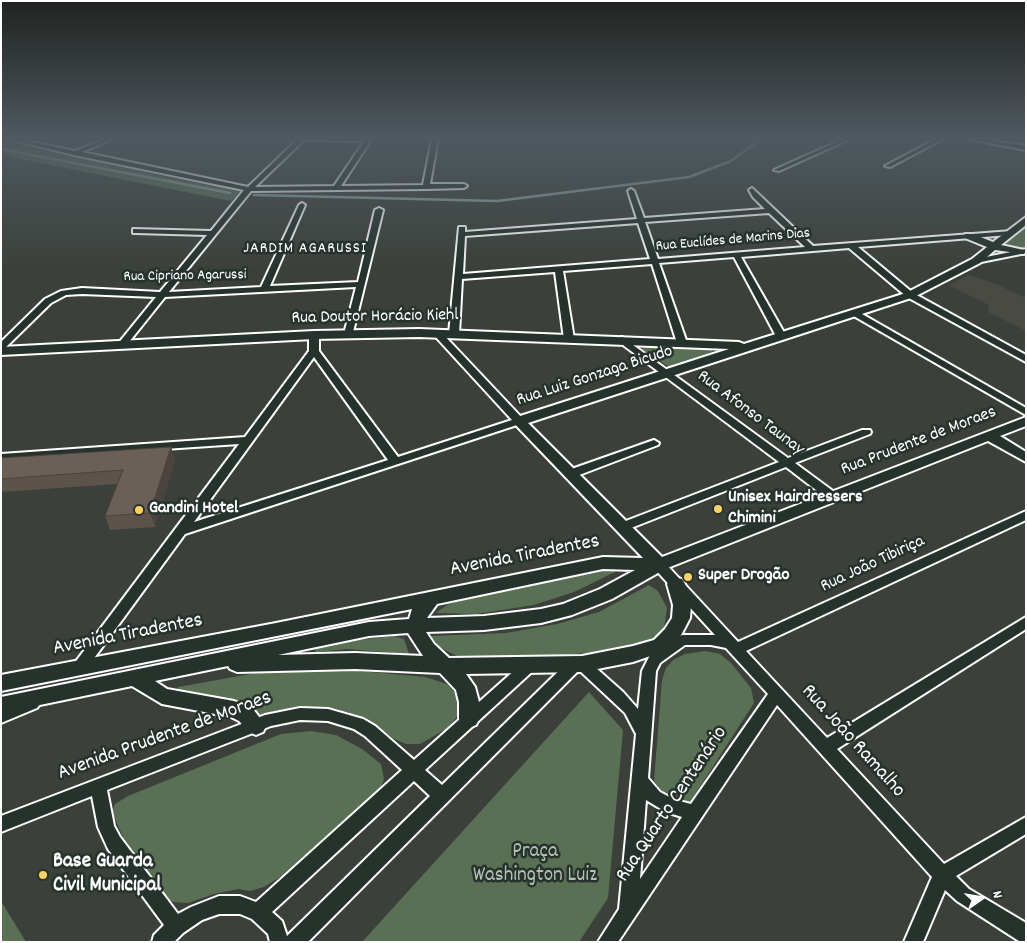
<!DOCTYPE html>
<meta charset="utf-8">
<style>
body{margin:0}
#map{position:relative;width:1027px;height:943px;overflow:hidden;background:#3b403a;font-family:Dekko,sans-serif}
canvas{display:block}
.frame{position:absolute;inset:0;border:2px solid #fff;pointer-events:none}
.north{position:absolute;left:957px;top:873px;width:50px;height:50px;-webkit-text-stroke:4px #26332d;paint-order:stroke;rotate:77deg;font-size:14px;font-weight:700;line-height:20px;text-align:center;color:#fff}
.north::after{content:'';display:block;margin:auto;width:18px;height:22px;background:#fff;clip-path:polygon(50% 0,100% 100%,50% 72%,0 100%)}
</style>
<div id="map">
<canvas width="1027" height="943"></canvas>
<div class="frame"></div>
<div class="north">N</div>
</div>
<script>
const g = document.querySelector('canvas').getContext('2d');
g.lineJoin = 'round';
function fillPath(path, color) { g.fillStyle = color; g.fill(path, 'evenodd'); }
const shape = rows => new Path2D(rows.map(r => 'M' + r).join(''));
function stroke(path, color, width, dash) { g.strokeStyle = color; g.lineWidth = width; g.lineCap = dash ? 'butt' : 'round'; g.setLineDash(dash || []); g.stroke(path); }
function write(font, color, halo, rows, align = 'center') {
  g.font = font + ' Dekko,sans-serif'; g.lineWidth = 5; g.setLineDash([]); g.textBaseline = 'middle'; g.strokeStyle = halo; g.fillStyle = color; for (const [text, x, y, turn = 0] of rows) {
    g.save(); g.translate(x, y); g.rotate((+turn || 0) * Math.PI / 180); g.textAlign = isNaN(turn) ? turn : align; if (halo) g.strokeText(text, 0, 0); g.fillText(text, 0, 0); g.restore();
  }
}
fillPath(shape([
 [970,275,996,284,1026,298,1026,331,988,312,989,305,948,285]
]), '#494a43');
fillPath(shape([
 [1,141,175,179,240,191,231,201,1,155],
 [1026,226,1026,247,1010,249,1002,246],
 [648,345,710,348,714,353,669,367,643,350,642,347],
 [603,570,613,570,615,572,574,592,534,605,476,614,436,613,447,605,462,600],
 [649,585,658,591,667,608,664,629,652,641,629,649,575,654,498,658,457,656,429,642,429,638,432,636,506,633,557,624,599,612],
 [394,636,404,639,409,654,347,649,316,652,315,650,317,645],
 [705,651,720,654,731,663,751,688,754,703,690,802,681,802,665,795,654,781,662,680,666,668,673,660,685,654],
 [316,667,425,677,447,684,457,695,461,707,456,718,448,728,420,744,406,744,394,739,366,719,337,709,314,707,285,711,258,718,244,704,176,691,178,687,267,671],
 [589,692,623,730,608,898,579,942,362,942],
 [311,731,336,735,362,749,381,764,384,779,380,791,280,877,264,887,250,891,238,889,214,894,188,903,173,902,165,896,123,837,112,812,115,804,128,796,281,734],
 [1,901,26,942,1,942]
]), '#5a7054');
stroke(shape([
 [1,149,230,193],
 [254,195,497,201,689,177,731,161,761,139]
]), '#90a6a5', 2.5);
const street = shape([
 [8,139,18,139,75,151,106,139,113,139,82,152,248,187,298,139,369,139,369,143,341,186,423,185,432,139,438,139,430,184,464,184,467,186,464,188,426,189,251,191,169,292,261,287,299,205,302,203,305,205,270,286,358,282,375,210,379,208,383,210,352,336,346,336,344,334,356,287,165,297,125,347,122,348,117,345,156,297,82,294,66,295,51,303,4,349,1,350,1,342,45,299,61,291,82,288,160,292,207,235,136,233,133,233,133,229,211,231,244,190,74,155,8,139],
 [304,140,363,141,363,143,334,186,255,187,304,140],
 [843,139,850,139,779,171,774,170,843,139],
 [936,139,943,139,890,167,885,166,936,139],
 [969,139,980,139,1026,146,1026,150,969,139],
 [752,188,813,246,1012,231,1012,235,1009,235,858,247,913,293,1026,355,1026,362,907,297,849,248,741,257,786,336,781,339,776,336,734,257,659,263,687,343,685,345,679,345,677,343,652,264,563,271,574,339,569,342,564,339,555,272,462,279,459,334,454,337,449,334,459,227,465,227,465,232,637,219,628,191,631,189,634,191,644,218,765,209,753,197,749,190,752,188],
 [769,213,805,247,658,259,645,222,769,213],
 [638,223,650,259,463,274,465,236,638,223],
 [1026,249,1026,253,976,263,972,261,976,259,1026,249],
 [855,310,1026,408,1026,415,852,315,851,313,855,310],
 [437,330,440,331,523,419,524,421,523,423,185,534,84,672,79,674,74,672,72,668,74,664,239,444,1,460,1,454,245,437,309,351,309,335,314,332,319,335,319,351,398,457,512,420,434,335,432,333,437,330],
 [314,357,388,460,194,522,314,357],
 [622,337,788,458,862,430,870,430,871,432,870,434,795,463,837,494,839,497,837,500,829,500,786,467,626,530,618,530,616,527,618,524,779,462,619,342,619,338,622,337],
 [654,440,659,443,658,445,574,477,566,477,564,474,566,471,654,440],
 [1026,511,1026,520,746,651,827,738,1026,617,1026,629,837,749,944,864,1026,817,1026,834,956,876,969,889,1026,923,1026,942,1019,941,957,901,945,890,923,942,904,942,932,877,777,705,618,942,598,942,619,909,636,734,625,713,579,670,308,942,270,942,268,934,252,919,240,914,219,914,202,920,183,933,174,942,152,942,154,935,164,925,108,849,98,827,92,796,1,832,1,816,265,715,300,708,328,709,363,719,375,726,414,760,525,661,530,659,535,661,537,665,535,669,425,770,442,785,570,660,575,658,587,660,623,692,638,709,642,671,650,655,682,635,715,635,654,568,653,565,654,562,664,562,738,642,1026,511],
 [685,645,711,645,726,648,768,694,691,804,675,800,660,792,648,778,656,671,660,663,685,645],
 [300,720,328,721,354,729,365,736,402,770,256,902,240,896,219,896,191,907,178,914,120,837,114,826,107,790,271,726,300,720],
 [414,781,430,796,287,936,282,921,272,912,414,781],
 [646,800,666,812,682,817,640,879,646,800],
 [32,698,37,700,40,704,37,708,1,723,1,710,32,698]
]);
const secondary = shape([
 [1026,217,1026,225,1001,245,1024,250,1024,254,995,250,980,263,914,297,528,423,662,557,1026,417,1026,426,1000,436,1026,452,1026,462,988,441,665,569,612,599,572,615,541,623,484,630,426,632,434,644,449,658,582,656,633,646,654,640,665,629,672,618,673,605,667,584,670,579,676,578,682,579,685,584,691,605,690,618,679,639,668,650,633,662,582,672,466,674,475,687,479,702,479,719,476,725,469,728,462,725,459,719,459,702,456,690,440,673,355,669,237,672,230,669,228,666,155,681,167,689,234,701,253,709,266,726,263,732,256,735,249,732,239,721,231,717,162,704,132,686,1,713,1,697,369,622,409,619,412,609,1,691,1,675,276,623,603,557,643,558,512,421,514,418,729,349,419,337,314,339,1,355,1,347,314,331,419,329,739,342,744,344,906,293,972,259,987,247,965,238,965,234,973,234,993,242,1026,217],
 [603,569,635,570,600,589,563,604,541,609,484,616,427,618,437,604,603,569],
 [408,633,423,656,355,653,278,655,369,636,408,633]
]);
stroke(street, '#fff', 4);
stroke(secondary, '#fff', 4);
fillPath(street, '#26332d');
fillPath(secondary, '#26332d');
fillPath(shape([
 [171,447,175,460,155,527,110,530,105,516,117,484,1,492,1,458]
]), '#5c534b');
fillPath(shape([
 [171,447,175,460,155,527,150,513]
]), '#4b433d');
const building = shape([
 [171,447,150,513,105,516,123,470,1,479,1,458,171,447]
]);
fillPath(building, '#6b6057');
stroke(building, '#4b433d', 1);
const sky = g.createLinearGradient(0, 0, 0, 271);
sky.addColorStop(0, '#202320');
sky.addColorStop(0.51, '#4f5960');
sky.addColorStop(1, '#4f596000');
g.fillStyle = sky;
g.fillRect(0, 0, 1027, 271);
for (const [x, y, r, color] of [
 [718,509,5,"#ffd166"],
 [139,510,5,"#ffd166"],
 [688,577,5,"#ffd166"],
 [43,875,5,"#ffd166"]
]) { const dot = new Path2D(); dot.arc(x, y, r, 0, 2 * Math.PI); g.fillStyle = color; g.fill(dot); stroke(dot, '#26332d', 2); }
write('15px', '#fff', '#26332d', [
 ["Rua Euclídes de Marins Dias",733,241,-5],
 ["Rua Cipriano Agarussi",185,277,-1]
]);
g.letterSpacing = '1px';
write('16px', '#fff', '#26332d', [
 ["JARDIM AGARUSSI",305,250]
]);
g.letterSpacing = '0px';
write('18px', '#fff', '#26332d', [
 ["Rua Doutor Horácio Kiehl",375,318,-1],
 ["Rua Luiz Gonzaga Bicudo",595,377,-18],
 ["Rua Afonso Taunay",750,414,37],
 ["Rua Prudente de Moraes",919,442,-21],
 ["Rua João Tibiriça",873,565,-25]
]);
write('bold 18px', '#fff', '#26332d', [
 ["Unisex Hairdressers",728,499],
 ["Chimini",728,520],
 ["Gandini Hotel",149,510],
 ["Super Drogão",698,577]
], 'left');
write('21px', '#fff', '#26332d', [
 ["Avenida Tiradentes",525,557,-11],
 ["Avenida Tiradentes",128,636,-11],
 ["Avenida Prudente de Moraes",165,737,-20],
 ["Rua João Ramalho",852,742,48],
 ["Rua Quarto Centenário",673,805,-56]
]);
write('21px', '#b5bfb2', '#26332d', [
 ["Praça",535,853],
 ["Washington Luiz",535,877]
]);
write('bold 21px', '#fff', '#26332d', [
 ["Base Guarda",53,863],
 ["Civil Municipal",53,887]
], 'left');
</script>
